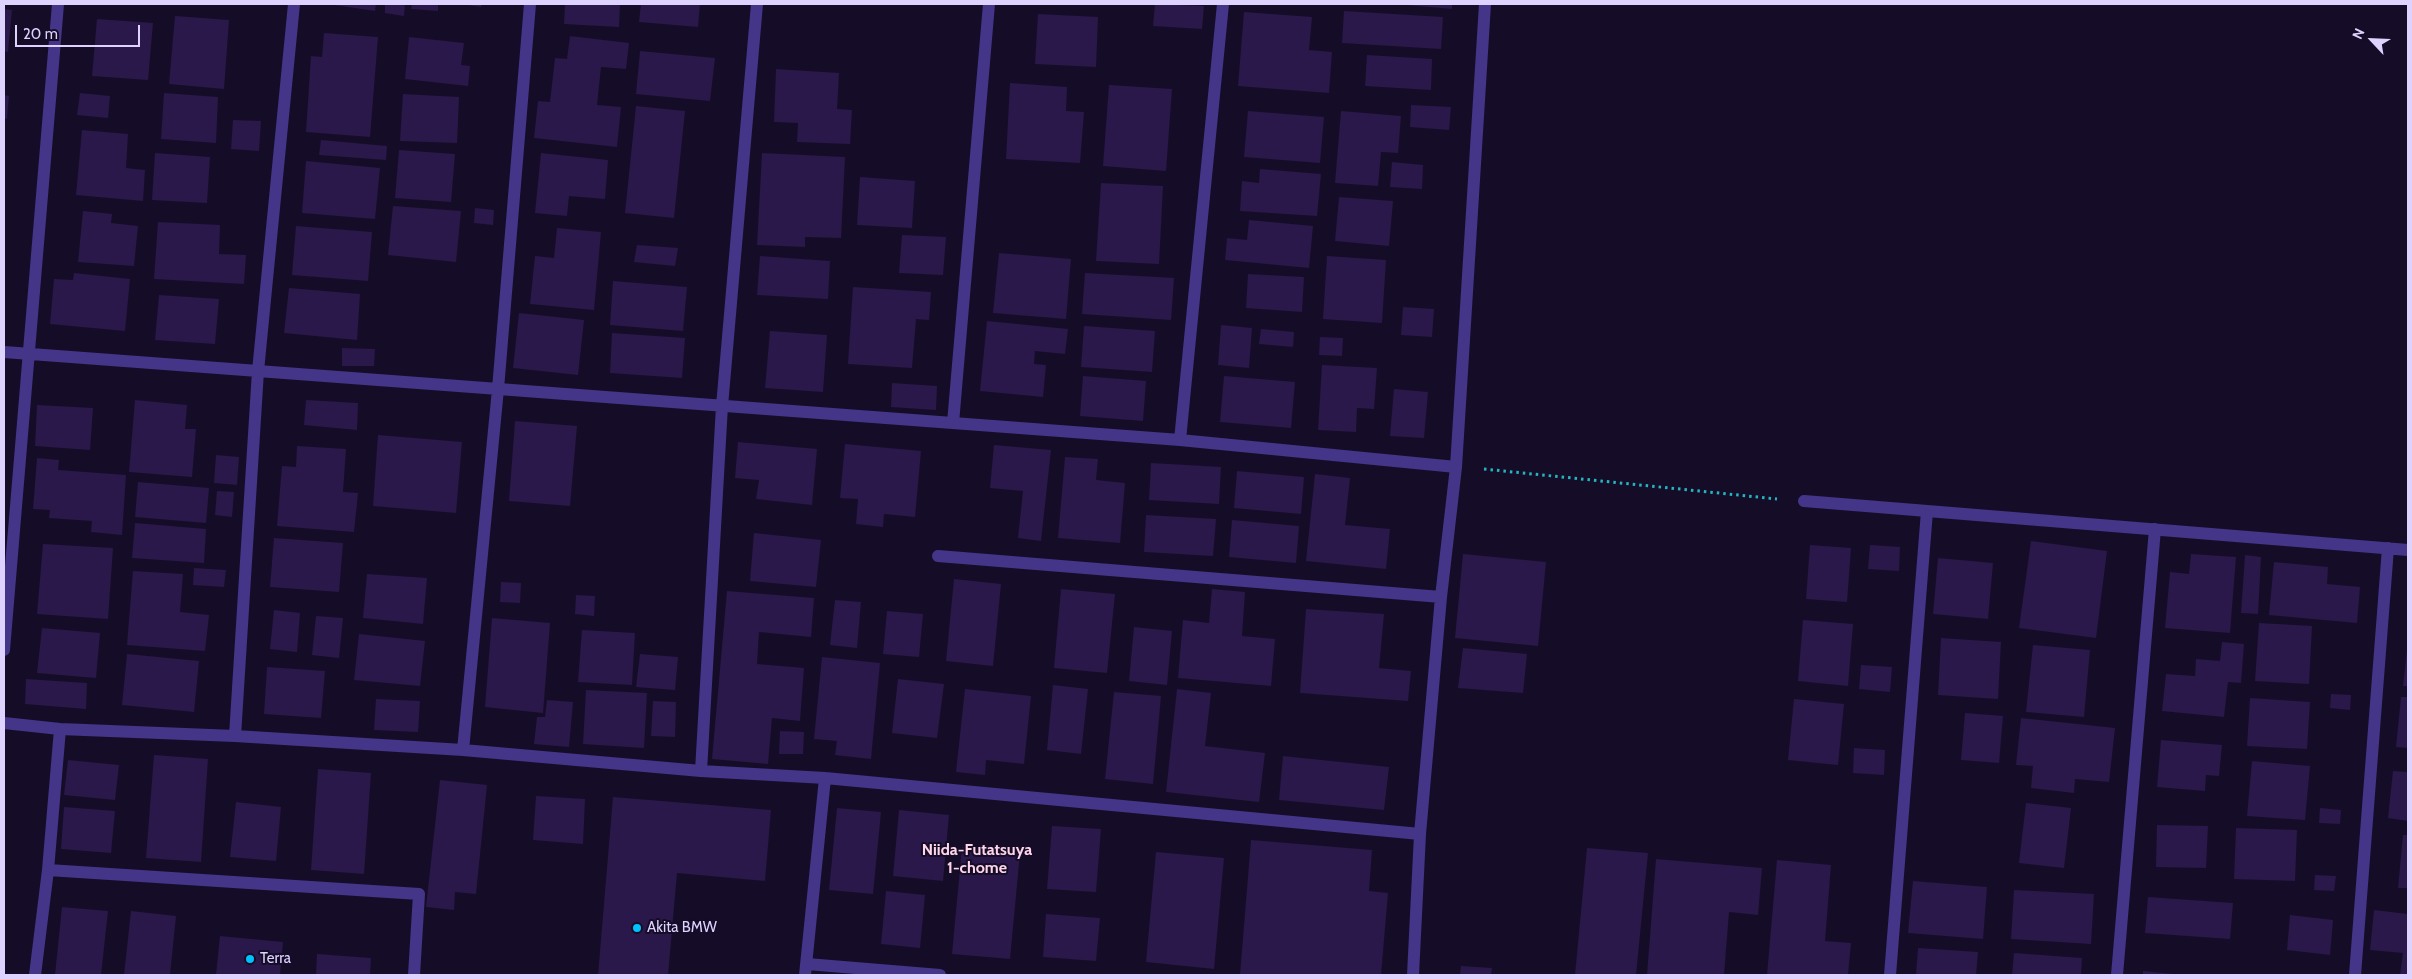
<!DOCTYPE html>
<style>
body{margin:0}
#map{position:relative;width:2412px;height:979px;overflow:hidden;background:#150d27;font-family:Cabin,sans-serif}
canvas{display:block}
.frame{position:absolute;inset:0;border:5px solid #ded3ff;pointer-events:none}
.north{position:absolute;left:2347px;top:15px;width:50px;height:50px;-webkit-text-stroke:4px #150d27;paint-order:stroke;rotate:295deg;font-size:14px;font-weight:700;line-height:20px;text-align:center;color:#ded3ff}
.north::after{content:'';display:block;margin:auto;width:18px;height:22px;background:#ded3ff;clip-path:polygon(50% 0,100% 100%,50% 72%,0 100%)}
.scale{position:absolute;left:15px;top:25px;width:125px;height:22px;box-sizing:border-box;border:2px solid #ded3ff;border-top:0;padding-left:6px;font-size:15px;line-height:18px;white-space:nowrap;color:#ded3ff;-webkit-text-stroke:4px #150d27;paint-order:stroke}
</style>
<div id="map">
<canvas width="2412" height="979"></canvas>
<div class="frame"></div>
<div class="north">N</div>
<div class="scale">20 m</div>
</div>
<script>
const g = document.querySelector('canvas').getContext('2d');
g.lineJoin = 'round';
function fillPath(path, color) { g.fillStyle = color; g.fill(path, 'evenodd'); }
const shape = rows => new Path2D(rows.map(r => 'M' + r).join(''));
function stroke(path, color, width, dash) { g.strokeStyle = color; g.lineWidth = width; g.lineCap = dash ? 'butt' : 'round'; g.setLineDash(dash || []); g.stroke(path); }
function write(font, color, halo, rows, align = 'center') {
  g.font = font + ' Cabin,sans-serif'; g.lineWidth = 4; g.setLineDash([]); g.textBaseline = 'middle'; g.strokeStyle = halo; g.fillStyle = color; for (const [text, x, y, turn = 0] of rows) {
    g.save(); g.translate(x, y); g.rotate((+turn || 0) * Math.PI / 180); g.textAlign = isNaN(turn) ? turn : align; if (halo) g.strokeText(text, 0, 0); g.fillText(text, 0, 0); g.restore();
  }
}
fillPath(shape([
 [328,4,376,4,375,11],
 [385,4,405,4,404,16,385,13],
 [412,4,438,4,438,11,411,9],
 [461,4,482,4,481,7],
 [565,4,620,4,619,27,564,24],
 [641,4,700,4,698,27,639,22],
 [1155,4,1204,6,1202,29,1153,26],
 [1395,4,1452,4,1452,9],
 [4,9,12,10,8,52,4,51],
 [1344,11,1443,17,1441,49,1342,43],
 [1244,12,1312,17,1309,50,1332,52,1329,93,1238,86],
 [1038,14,1098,17,1096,67,1035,64],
 [175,16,229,20,224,89,169,84],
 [97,19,153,23,148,80,92,76],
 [324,33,378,37,370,137,306,132,311,56,322,57],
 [570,36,629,43,626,69,601,67,597,105,621,107,617,147,534,138,538,101,550,102,555,58,567,59],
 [409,37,464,43,461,65,470,66,468,86,405,79],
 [640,51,715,58,710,101,636,94],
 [1367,55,1432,59,1431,90,1365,86],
 [776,69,839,73,837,109,852,110,850,144,797,142,798,123,774,122],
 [1010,83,1067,87,1066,111,1084,112,1080,163,1006,159],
 [1109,85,1172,89,1166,171,1103,166],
 [80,93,110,96,108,118,77,115],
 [164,93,218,97,216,143,161,139],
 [403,94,459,97,457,143,400,141],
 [4,95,9,96,7,119,4,118],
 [1411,105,1451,107,1449,130,1410,127],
 [636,106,685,111,674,218,625,213],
 [1248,111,1324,117,1320,163,1244,157],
 [1341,111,1401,116,1398,153,1381,152,1378,186,1335,183],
 [233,120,261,121,259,151,231,149],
 [82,130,128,134,126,168,145,170,143,201,76,195],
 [321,140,387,146,386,160,319,155],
 [399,150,455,154,451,202,395,198],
 [155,153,210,157,207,203,152,200],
 [541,153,608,160,605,199,569,196,567,216,535,213],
 [762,153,845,157,841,238,805,237,805,247,757,245],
 [306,161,380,168,375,219,302,213],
 [1392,162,1423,165,1422,189,1390,187],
 [1260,169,1321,174,1317,216,1240,211,1242,181,1259,183],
 [860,177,915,181,912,228,857,225],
 [1101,183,1163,186,1159,264,1096,261],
 [1339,197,1393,201,1389,246,1335,241],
 [393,206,461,211,456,262,388,255],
 [475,208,494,210,493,225,474,223],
 [83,211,112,214,111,223,138,226,134,266,78,262],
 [1249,220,1313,226,1309,268,1225,260,1227,238,1247,240],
 [158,222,220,225,219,254,246,255,244,284,154,279],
 [296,226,372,232,368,281,292,275],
 [557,228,601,232,594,310,530,304,535,256,554,258],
 [902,235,946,237,943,275,899,273],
 [637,245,678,248,675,266,634,262],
 [999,253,1071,259,1066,319,993,313],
 [760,256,830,261,828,299,757,295],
 [1327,256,1386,260,1382,323,1323,319],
 [74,273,130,279,125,331,50,324,54,279,73,280],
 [1085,273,1174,278,1171,320,1082,314],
 [1248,274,1304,277,1302,312,1246,308],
 [613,281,687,287,683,331,610,325],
 [853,287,931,292,929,320,916,319,912,368,848,364],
 [289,288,360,294,357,340,284,333],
 [159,295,219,299,215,344,155,340],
 [1403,307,1434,309,1432,337,1401,335],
 [519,313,584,320,578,375,513,368],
 [987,321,1068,329,1065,354,1035,351,1034,364,1046,365,1043,397,980,391],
 [1221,325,1252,328,1249,368,1218,365],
 [1084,326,1155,331,1152,372,1081,367],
 [1261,329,1294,332,1293,347,1259,344],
 [770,331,827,335,823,392,765,388],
 [612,333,685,338,682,378,610,373],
 [1320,337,1343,338,1342,356,1319,355],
 [342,348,375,349,374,366,342,366],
 [1322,365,1377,368,1374,409,1357,408,1356,432,1318,430],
 [1083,376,1146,381,1143,421,1080,416],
 [1224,376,1295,382,1291,428,1220,422],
 [892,383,937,386,936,410,891,407],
 [1394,389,1428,392,1424,438,1390,436],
 [135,400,187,405,185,429,196,429,192,477,129,472],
 [306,400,358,403,357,430,304,425],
 [37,405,93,408,90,450,35,446],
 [515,421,577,426,570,506,509,501],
 [378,435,462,442,456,513,373,506],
 [738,442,817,449,812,505,756,499,759,480,735,478],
 [845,444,921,451,915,517,884,514,883,527,856,524,858,499,840,498],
 [994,445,1051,450,1041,541,1018,538,1023,491,990,488],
 [297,446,346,449,343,492,358,493,354,532,277,526,282,466,296,467],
 [216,455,239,457,237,485,214,483],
 [1065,457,1098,459,1096,480,1125,483,1120,543,1058,538],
 [37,458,59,460,58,470,126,475,122,535,91,532,92,521,49,518,50,510,33,509],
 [1151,463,1221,467,1219,504,1149,500],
 [1237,471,1304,477,1301,514,1234,508],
 [1315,474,1350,478,1345,525,1390,529,1386,569,1306,561],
 [138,482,209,488,206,523,135,517],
 [217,491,234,492,232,517,215,515],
 [1146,515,1216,519,1213,556,1144,552],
 [1232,520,1299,526,1296,563,1229,557],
 [135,523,206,529,204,563,132,558],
 [754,533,821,540,816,587,750,581],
 [274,538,343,543,339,592,270,587],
 [2031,541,2107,551,2096,638,2019,628],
 [43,544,113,548,108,619,37,614],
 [1810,545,1851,548,1847,602,1806,599],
 [1870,545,1900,547,1899,571,1868,569],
 [1463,554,1546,562,1538,646,1455,638],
 [2191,554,2236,557,2230,633,2165,628,2170,572,2189,574],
 [2245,555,2261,557,2258,614,2241,613],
 [1938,558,1993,563,1988,619,1933,614],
 [2274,562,2328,567,2327,584,2360,587,2357,623,2269,615],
 [194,568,226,570,224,587,193,585],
 [133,571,183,574,180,612,209,615,205,651,127,645],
 [367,574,427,578,423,624,363,618],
 [954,579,1001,584,993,666,946,661],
 [501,582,521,583,520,603,500,602],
 [1061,589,1115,594,1107,673,1054,668],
 [1212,589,1245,592,1242,636,1275,639,1271,686,1178,678,1183,620,1209,623],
 [727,591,814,598,811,637,759,632,757,664,804,668,800,721,772,718,768,764,712,759],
 [576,595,595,596,594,616,575,614],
 [835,600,861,602,857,648,830,645],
 [1306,609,1384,614,1379,668,1411,671,1408,701,1300,693],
 [274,610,300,613,297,652,270,649],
 [887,611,923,614,919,657,883,654],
 [316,616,343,618,339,658,312,655],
 [492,618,550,623,543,713,485,707],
 [1803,620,1853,624,1848,686,1798,681],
 [2259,623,2312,626,2309,684,2255,681],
 [1134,627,1172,631,1167,685,1129,681],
 [42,628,100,633,96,678,37,673],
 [582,630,635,633,632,685,578,682],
 [359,634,425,641,420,686,354,680],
 [1941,638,2001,642,1998,699,1938,695],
 [2222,642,2244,644,2241,683,2228,682,2224,717,2162,711,2166,674,2195,676,2196,659,2220,661],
 [2033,645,2090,650,2084,717,2026,712],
 [1463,648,1527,654,1523,693,1458,688],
 [2407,650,2408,650,2408,686,2403,686],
 [127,654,199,661,194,712,122,705],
 [640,654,678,657,675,690,636,687],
 [822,657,880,663,871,759,835,755,837,741,814,739],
 [1861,665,1892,667,1890,692,1859,689],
 [267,667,325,671,321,718,264,714],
 [26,679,87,683,86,709,25,704],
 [898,679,944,684,937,738,892,733],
 [1053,685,1088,689,1081,754,1047,750],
 [965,689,1031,696,1024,764,986,760,985,775,956,772],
 [1177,689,1211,693,1205,746,1265,753,1259,802,1166,792],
 [586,690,647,693,644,748,583,744],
 [1114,692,1161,696,1153,784,1105,779],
 [2331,694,2351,695,2350,710,2330,708],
 [2401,697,2408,697,2408,748,2396,747],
 [2250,698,2310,702,2307,749,2247,746],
 [376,699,420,701,418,732,374,730],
 [1794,699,1844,704,1838,765,1788,760],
 [547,700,573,702,569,747,534,744,537,717,545,717],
 [653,701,676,702,675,737,651,736],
 [1965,713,2003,716,1999,763,1961,760],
 [2021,718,2115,728,2109,782,2075,779,2074,793,2031,788,2033,766,2016,765],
 [780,731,804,732,803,754,779,754],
 [2161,740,2222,745,2219,776,2206,775,2205,791,2157,787],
 [1854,748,1885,750,1884,775,1853,773],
 [154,755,208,759,201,862,146,858],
 [1283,756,1389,767,1384,810,1279,800],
 [68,760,119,765,115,800,64,795],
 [2252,761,2310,766,2305,820,2247,816],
 [318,769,371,773,364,874,311,870],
 [2393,771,2408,772,2408,821,2388,818],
 [440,780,487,785,476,894,455,892,454,910,426,907],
 [536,796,585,799,583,844,533,840],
 [613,797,771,810,765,881,677,873,668,975,598,975],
 [236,802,281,807,276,861,230,857],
 [2026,803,2071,808,2064,868,2019,863],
 [64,807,115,811,111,853,61,849],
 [837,808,881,812,873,894,829,890],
 [2320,808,2341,810,2340,824,2319,823],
 [899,810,949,815,943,881,893,876],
 [2157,825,2208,826,2206,868,2156,867],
 [1052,826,1101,829,1096,892,1047,889],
 [2236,828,2297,830,2295,881,2234,879],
 [2403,835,2408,835,2408,888,2398,888],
 [1251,840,1372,850,1369,891,1388,893,1381,975,1240,975],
 [962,847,1020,853,1010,959,952,954],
 [1587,848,1648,853,1636,975,1575,975],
 [1156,852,1224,858,1214,969,1146,962],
 [1656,859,1762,868,1758,915,1729,912,1724,975,1647,975],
 [1777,860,1831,865,1825,941,1851,943,1848,975,1767,975],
 [2315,875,2336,876,2334,891,2314,890],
 [1913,881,1987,887,1983,939,1908,933],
 [2014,890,2094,894,2091,944,2011,939],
 [886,891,925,895,920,948,881,944],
 [2148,897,2233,903,2230,939,2145,933],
 [62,907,108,911,101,975,55,975],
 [2374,910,2408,914,2408,975,2400,975,2403,953,2370,950],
 [131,911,176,916,170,975,124,975],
 [1046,914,1100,918,1096,961,1043,957],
 [2290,915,2333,920,2330,955,2287,950],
 [220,936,283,942,280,975,216,975],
 [1918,948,1978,952,1976,975,1916,975],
 [2014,953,2082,958,2081,975,2012,975],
 [317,954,371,958,370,975,316,975],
 [1461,966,1492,968,1491,975,1460,975],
 [2143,971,2173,974,2173,975,2143,975]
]), '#291849');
stroke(shape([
 [1484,469,1777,499]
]), '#26b4c0', 3, [2.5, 4]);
stroke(shape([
 [4,352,1180,440,1456,467],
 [953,423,989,4],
 [1180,440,1223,4],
 [1804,501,2408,550],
 [938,556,1441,597],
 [4,650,58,4],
 [4,723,60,729,235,736,463,750,701,771,825,778,1420,834],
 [235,736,258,371,294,4],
 [463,750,498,389,530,4],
 [701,771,722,406,757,4],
 [48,870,419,894,414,975],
 [807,964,940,975],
 [35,975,48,870,60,729],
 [805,975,825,778],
 [1413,975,1420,834,1441,597,1456,467,1485,4],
 [1890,975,1927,511],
 [2117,975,2155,529],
 [2355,975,2388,548]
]), '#443589', 12);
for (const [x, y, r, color] of [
 [637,928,5,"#00c2fe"],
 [250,959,5,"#00c2fe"]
]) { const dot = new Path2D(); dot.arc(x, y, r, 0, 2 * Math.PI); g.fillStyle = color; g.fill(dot); stroke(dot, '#150d27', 2); }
write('15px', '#ded3ff', '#150d27', [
 ["Akita BMW",647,928],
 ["Terra",260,959]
], 'left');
write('bold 16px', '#ffd5ea', '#150d27', [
 ["Niida-Futatsuya",977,850],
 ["1-chome",977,868]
]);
</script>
